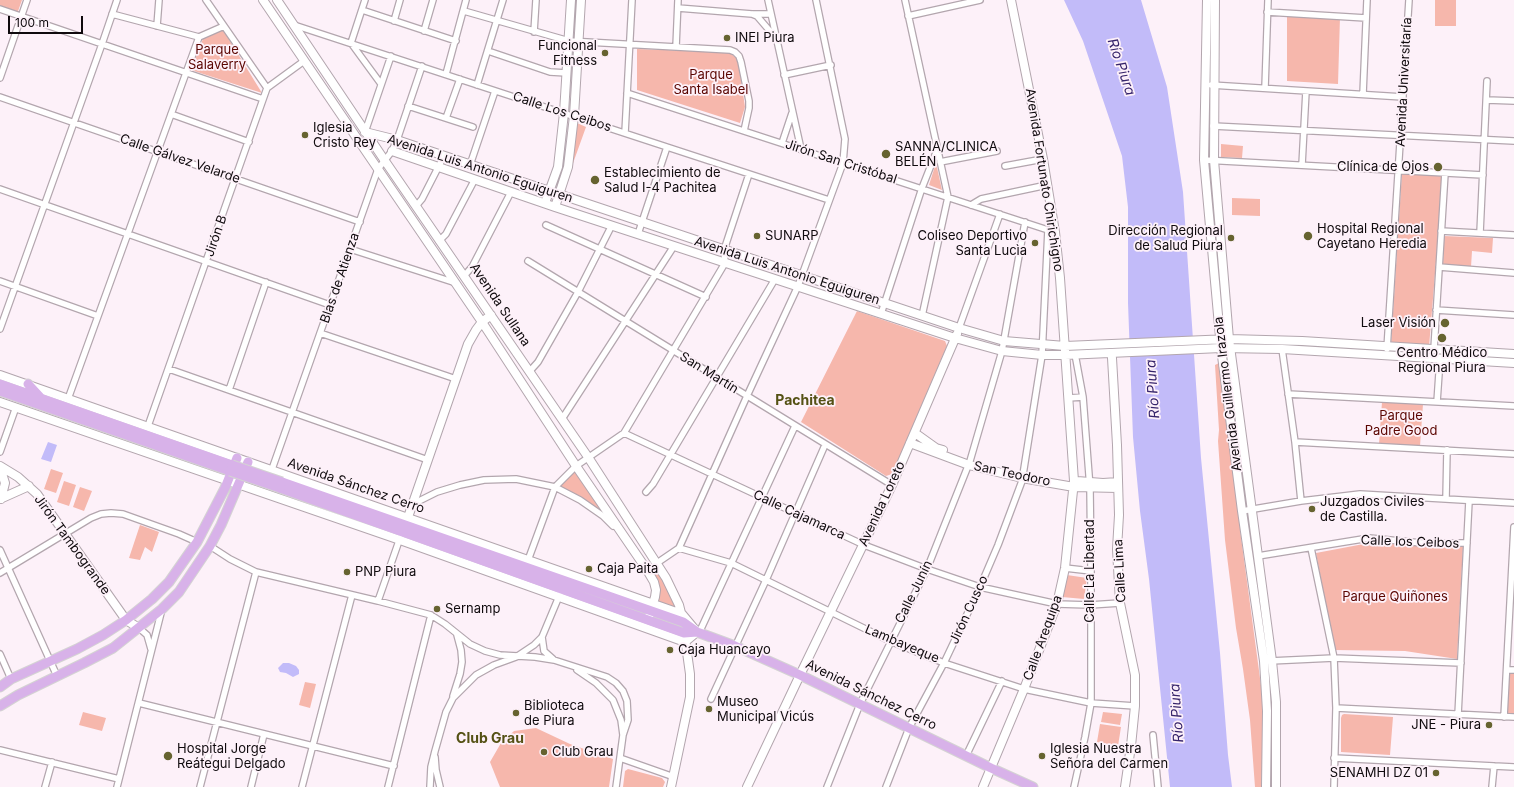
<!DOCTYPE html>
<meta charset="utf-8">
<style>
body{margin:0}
#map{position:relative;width:1514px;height:787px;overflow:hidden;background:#fdf1f9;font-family:Inter,sans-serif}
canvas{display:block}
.scale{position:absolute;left:8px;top:16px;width:75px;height:18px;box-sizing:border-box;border:2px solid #0f0a0d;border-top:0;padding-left:5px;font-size:12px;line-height:14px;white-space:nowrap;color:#0f0a0d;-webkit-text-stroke:3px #fdf1f9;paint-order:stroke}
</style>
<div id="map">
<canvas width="1514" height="787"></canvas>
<div class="scale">100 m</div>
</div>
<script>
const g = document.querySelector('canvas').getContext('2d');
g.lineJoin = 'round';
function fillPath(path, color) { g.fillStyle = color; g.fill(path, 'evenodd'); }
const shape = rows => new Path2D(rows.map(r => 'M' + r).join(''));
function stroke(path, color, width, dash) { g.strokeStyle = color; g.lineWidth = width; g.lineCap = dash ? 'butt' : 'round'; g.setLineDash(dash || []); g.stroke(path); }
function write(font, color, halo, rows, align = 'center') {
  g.font = font + ' Inter,sans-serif'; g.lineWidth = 3.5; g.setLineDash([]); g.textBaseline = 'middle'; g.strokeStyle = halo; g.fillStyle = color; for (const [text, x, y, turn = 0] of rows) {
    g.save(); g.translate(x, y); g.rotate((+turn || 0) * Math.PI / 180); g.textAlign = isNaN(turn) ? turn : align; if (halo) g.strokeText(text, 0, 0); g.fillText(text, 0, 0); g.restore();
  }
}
fillPath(shape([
 [0,0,22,0,17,14,0,8],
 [1435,0,1456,0,1456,26,1435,26],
 [1287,15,1340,17,1338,84,1287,81],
 [222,28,262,93,191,70,204,36],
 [637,49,728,52,738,59,745,107,740,123,637,90],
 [577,123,586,127,572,166],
 [1221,144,1243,146,1242,158,1221,157],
 [936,163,942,190,929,185],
 [1209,164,1211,164,1220,281,1217,281,1208,165],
 [1402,172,1443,176,1429,347,1391,344],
 [1232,198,1260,199,1260,216,1232,215],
 [1444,236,1493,238,1492,253,1472,251,1471,267,1443,265],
 [857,311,945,341,947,346,892,474,886,476,801,422],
 [1221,356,1230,429,1241,537,1262,693,1264,735,1261,787,1255,787,1250,720,1243,669,1236,628,1225,540,1218,441,1219,430,1215,365,1219,363,1218,357],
 [1382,402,1423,404,1420,446,1379,444],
 [576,466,624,535,603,516,555,487],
 [51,469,63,473,56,493,44,489],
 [64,481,76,485,69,506,57,502],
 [80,487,92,491,84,511,73,507],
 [140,525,159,532,152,552,145,547,140,560,129,558],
 [1369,543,1463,547,1457,659,1405,651,1334,650,1316,553],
 [657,567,678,609,658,602,657,585,650,572],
 [1067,575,1087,578,1084,599,1062,597],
 [1508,671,1514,672,1514,714,1506,714],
 [305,682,316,684,310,708,299,705],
 [83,712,106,718,102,731,79,725],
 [1103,712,1122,714,1120,725,1101,722],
 [1344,714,1393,717,1390,755,1341,752,1341,718,1342,715],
 [1100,724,1121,727,1118,746,1097,742],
 [536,728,570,744,613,759,609,787,500,787,490,762,501,743,514,731],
 [628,769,662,778,665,782,663,787,623,787,625,771]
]), '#f6b7ac');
fillPath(shape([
 [1064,0,1141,0,1167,87,1183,192,1201,458,1220,653,1228,755,1232,787,1170,787,1149,579,1140,511,1133,437,1128,303,1128,207,1122,156,1083,41],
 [48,442,57,445,51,462,41,459],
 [283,663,289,663,296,666,299,670,299,674,293,677,286,673,280,672,278,668]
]), '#c2bbf9');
const street = shape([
 [206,0,267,88],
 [365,0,351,43,381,84],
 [768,0,801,149],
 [905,0,948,197,922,316],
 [678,8,752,14,757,16,775,37],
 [0,9,263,99],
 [362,10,456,41],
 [464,11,569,41,730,50,735,52,739,56,741,62,749,101,749,108,744,131],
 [1267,12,1366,18],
 [112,14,199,37],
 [753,14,771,14],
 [908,16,980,0],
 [394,21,400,0],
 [294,25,829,200],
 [157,26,159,0],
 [424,31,433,0],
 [534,32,536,0],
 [199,37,224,26],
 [676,47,678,0],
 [488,51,550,72,567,73],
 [446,74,466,0],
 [784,75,831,65],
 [0,78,27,0],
 [477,85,503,0],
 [1211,85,1403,97],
 [1265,88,1268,0],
 [627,93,1051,231],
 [1363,94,1367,0],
 [0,97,360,222],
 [1487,100,1514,101],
 [408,106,473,127],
 [171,114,249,142],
 [446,118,460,79],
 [1213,126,1514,141],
 [365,132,391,56],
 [625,133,632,0],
 [782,143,792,113],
 [1204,160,1483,175],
 [940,162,997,151],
 [470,165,495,91],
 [1302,165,1306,91],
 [1005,166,1043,159],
 [0,189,330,305],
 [971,205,981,199,1047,185],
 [416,206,422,199,444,156],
 [546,225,706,297],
 [1441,231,1514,235],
 [1480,233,1487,81],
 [638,234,667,147],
 [439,241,446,234,475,179],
 [350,249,456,283],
 [528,261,892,485],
 [1439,267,1514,273],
 [464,276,472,267,511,192],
 [0,281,98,316],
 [1436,310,1514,315],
 [881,314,922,188,937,150],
 [959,328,1000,214],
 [0,329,102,44,117,0],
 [320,333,456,379],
 [1282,349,1295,442,1301,501],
 [1387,349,1409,0],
 [1434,349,1445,173],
 [169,369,428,460],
 [529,372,538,362,578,292,612,225],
 [229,390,266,282],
 [1288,394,1514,406],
 [1068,398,1083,397],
 [68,399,199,37],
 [1437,402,1440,359],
 [562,419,674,246],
 [148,426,267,88,304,61],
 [624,433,864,545,927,569,980,587,1057,604,1090,605,1120,603],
 [1295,442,1514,454],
 [0,452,16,407],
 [271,472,378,169,392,151,397,140,422,66],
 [646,492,653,484,775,279],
 [1446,499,1447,450],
 [413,504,437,492,460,485,484,480,516,479,555,487,580,500,603,516,613,526],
 [1242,511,1301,501,1360,494,1514,503],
 [210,546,230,559,256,572,378,601,431,615,445,624,470,644,485,651,500,655,535,657,554,660,607,677,616,683,623,691,627,701,628,720,623,735,616,787],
 [679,548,731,563,890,641,944,663,1024,689,1091,703,1135,706],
 [1311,548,1334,658,1336,708,1334,787],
 [0,550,57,676],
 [1258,556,1369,538,1422,543,1467,543],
 [527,563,555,487,576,466,624,433,725,263,724,250,749,174],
 [657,563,679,548,747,396,798,286,843,163,845,139,816,0],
 [1065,568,1091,571],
 [0,573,91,518,101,514,111,513,123,514,179,534,197,542],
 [378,601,400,538],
 [139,628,147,635,151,649],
 [699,633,795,426],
 [542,637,544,651,553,659],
 [0,654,11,679],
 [1270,661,1334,658,1461,663],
 [577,670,596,683,613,700,621,720,623,735],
 [1507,670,1514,670],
 [453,696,460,674,462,662,461,650,457,635],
 [711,699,766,580,825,445],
 [139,703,394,766],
 [1336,708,1514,717],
 [1458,715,1469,501],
 [1504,717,1514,527],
 [1153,735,1158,787],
 [0,750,119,779],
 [966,756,1002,681],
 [435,757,436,770,440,787],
 [620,758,674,777],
 [1334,758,1514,767],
 [45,787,52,762],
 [117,787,162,609],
 [200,787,256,572],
 [251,787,264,734],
 [302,787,352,595],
 [388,787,431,615],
 [430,787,431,767,435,751,446,712,453,698,476,675,494,665,516,657,534,645,542,637,560,594],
 [827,787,860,704,927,569,970,461,1002,351,1025,222],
 [886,787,909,728,944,663,980,587,998,545,1022,481,1042,355,1048,230],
 [1074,787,1085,737,1091,703,1091,571,1090,488,1083,397,1075,354],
 [1492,787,1494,766]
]);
const secondary = shape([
 [263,0,482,322,576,466,647,570,654,582,656,590,655,597,648,620],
 [277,0,385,161,588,457,666,578,679,605,682,617],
 [1207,0,1204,160,1221,348,1242,511,1264,661,1267,711,1266,787],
 [1215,0,1214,160,1229,339,1272,661,1276,702,1276,787],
 [365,132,397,140,959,328,1004,341,1065,346,1229,339,1302,341,1514,354],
 [392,151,555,207,955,338,1002,351,1042,355,1065,355,1221,348,1282,349,1514,363],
 [545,203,558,167,564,113,571,0],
 [555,207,568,167,574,116,581,0],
 [1112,358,1117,445,1119,515,1117,549,1120,603,1135,675,1135,706,1131,746,1125,787],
 [0,375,682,614,697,632,685,642,400,540,0,402],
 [915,433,936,448,943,450],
 [910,443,969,465,1022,478,1074,487,1118,488],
 [0,466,18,477,37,494,126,620,139,628],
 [0,467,5,483,1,499],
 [1077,481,1103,483,1118,482],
 [0,499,29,486],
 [406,523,468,344,476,330,482,322,491,315],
 [671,787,690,697,690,674,685,638],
 [747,787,800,675,892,485,957,334],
 [983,787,1024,689,1057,604,1065,568,1074,481,1060,278,1055,232,1043,159,1011,0]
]);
const primary = shape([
 [0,384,232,465],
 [28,384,40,397],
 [0,391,230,471],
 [282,482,683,622,697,632,735,646,800,675,991,768,1033,787],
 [280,488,684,633,697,632],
 [0,687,11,679,77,649,103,635,126,620,152,599,169,582,197,542,225,488,237,458],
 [0,706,18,695,84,663,113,648,162,609,179,592,210,546,221,525,248,462]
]);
stroke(street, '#b3a6ae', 8);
stroke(secondary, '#b3a6ae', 10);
stroke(primary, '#d4d3d3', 11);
stroke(street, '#fff', 5.5);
stroke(secondary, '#fff', 8);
stroke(primary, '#d8b2e9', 9);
const primaryBridge = shape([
 [232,465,282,482],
 [230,471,280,488]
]);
stroke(primaryBridge, '#d4d3d3', 11, []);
stroke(primaryBridge, '#d8b2e9', 9);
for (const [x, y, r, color] of [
 [727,38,4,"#666330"],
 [605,53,4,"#666330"],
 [305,135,4,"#666330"],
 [886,154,5,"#666330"],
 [1438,167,5,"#666330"],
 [595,180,5,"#666330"],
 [757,236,4,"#666330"],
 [1308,236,5,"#666330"],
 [1231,238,4,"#666330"],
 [1035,243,4,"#666330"],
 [1445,323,5,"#666330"],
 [1442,338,5,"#666330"],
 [1312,509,4,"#666330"],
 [589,569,4,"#666330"],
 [347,572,4,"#666330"],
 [437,609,4,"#666330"],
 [670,650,4,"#666330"],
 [709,709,4,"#666330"],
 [516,713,4,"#666330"],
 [1489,725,4,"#666330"],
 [544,752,4,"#666330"],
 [168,756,5,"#666330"],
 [1042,756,4,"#666330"],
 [1436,773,4,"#666330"]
]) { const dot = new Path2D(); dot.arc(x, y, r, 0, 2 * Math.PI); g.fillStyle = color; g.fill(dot); stroke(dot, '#fdf1f9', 1.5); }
write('13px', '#0f0a0d', '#fdf1f9', [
 ["INEI Piura",735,38],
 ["Funcional",597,46,"right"],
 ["Fitness",597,61,"right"],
 ["Iglesia",313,128],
 ["Cristo Rey",313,143],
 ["SANNA/CLINICA",895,147],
 ["BELÉN",895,162],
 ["Clínica de Ojos",1429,167,"right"],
 ["Establecimiento de",604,173],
 ["Salud I-4 Pachitea",604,188],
 ["Hospital Regional",1317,229],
 ["Cayetano Heredia",1317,244],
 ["Dirección Regional",1223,231,"right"],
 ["de Salud Piura",1223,246,"right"],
 ["SUNARP",765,236],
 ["Coliseo Deportivo",1027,236,"right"],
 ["Santa Lucìa",1027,251,"right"],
 ["Laser Visión",1436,323,"right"],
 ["Centro Médico",1442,353,"center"],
 ["Regional Piura",1442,368,"center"],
 ["Juzgados Civiles",1320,502],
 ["de Castilla.",1320,517],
 ["Caja Paita",597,569],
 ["PNP Piura",355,572],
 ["Sernamp",445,609],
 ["Caja Huancayo",678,650],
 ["Museo",717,702],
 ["Municipal Vicús",717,717],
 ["Biblioteca",524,706],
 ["de Piura",524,721],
 ["JNE - Piura",1481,725,"right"],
 ["Hospital Jorge",177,749],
 ["Reátegui Delgado",177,764],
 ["Iglesia Nuestra",1050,749],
 ["Señora del Carmen",1050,764],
 ["Club Grau",552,752],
 ["SENAMHI DZ 01",1428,773,"right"]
], 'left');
write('13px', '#5b0500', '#fdf1f9', [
 ["Parque",217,50],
 ["Salaverry",217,65],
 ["Parque",711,75],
 ["Santa Isabel",711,90],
 ["Parque",1401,416],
 ["Padre Good",1401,431],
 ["Parque Quiñones",1395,597]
]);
write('13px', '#0f0a0d', '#fdf1f9', [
 ["Avenida Universitaría",1404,82,-87],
 ["Calle Los Ceibos",562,112,18],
 ["Calle Gálvez Velarde",180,159,19],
 ["Jirón San Cristóbal",841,162,18],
 ["Avenida Luis Antonio Eguiguren",480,169,18],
 ["Avenida Fortunato Chirichigno",1044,180,81],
 ["Jirón B",216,236,-71],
 ["Avenida Luis Antonio Eguiguren",787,271,18],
 ["Blas de Atienza",340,278,-71],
 ["Avenida Sullana",500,305,56],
 ["San Martín",709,373,32],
 ["Avenida Guillermo Irazola",1228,394,-97],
 ["San Teodoro",1012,474,12],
 ["Avenida Sánchez Cerro",356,486,19],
 ["Avenida Loreto",882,504,-65],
 ["Calle Cajamarca",799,515,25],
 ["Calle los Ceibos",1410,542,2],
 ["Jirón Tambogrande",72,545,54],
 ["Calle La Libertad",1090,571,-90],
 ["Calle Lima",1120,571,-93],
 ["Calle Junín",914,592,-64],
 ["Jirón Cusco",969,610,-65],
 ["Calle Arequipa",1043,638,-70],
 ["Lambayeque",902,644,23],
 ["Avenida Sánchez Cerro",871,695,26]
]);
write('italic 14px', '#36246b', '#fdf1f9', [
 ["Río Piura",1121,67,71],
 ["Río Piura",1153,389,-94],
 ["Río Piura",1177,713,-94]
]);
write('bold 14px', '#545114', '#fdf1f9', [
 ["Pachitea",805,401],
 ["Club Grau",490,739]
]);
</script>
